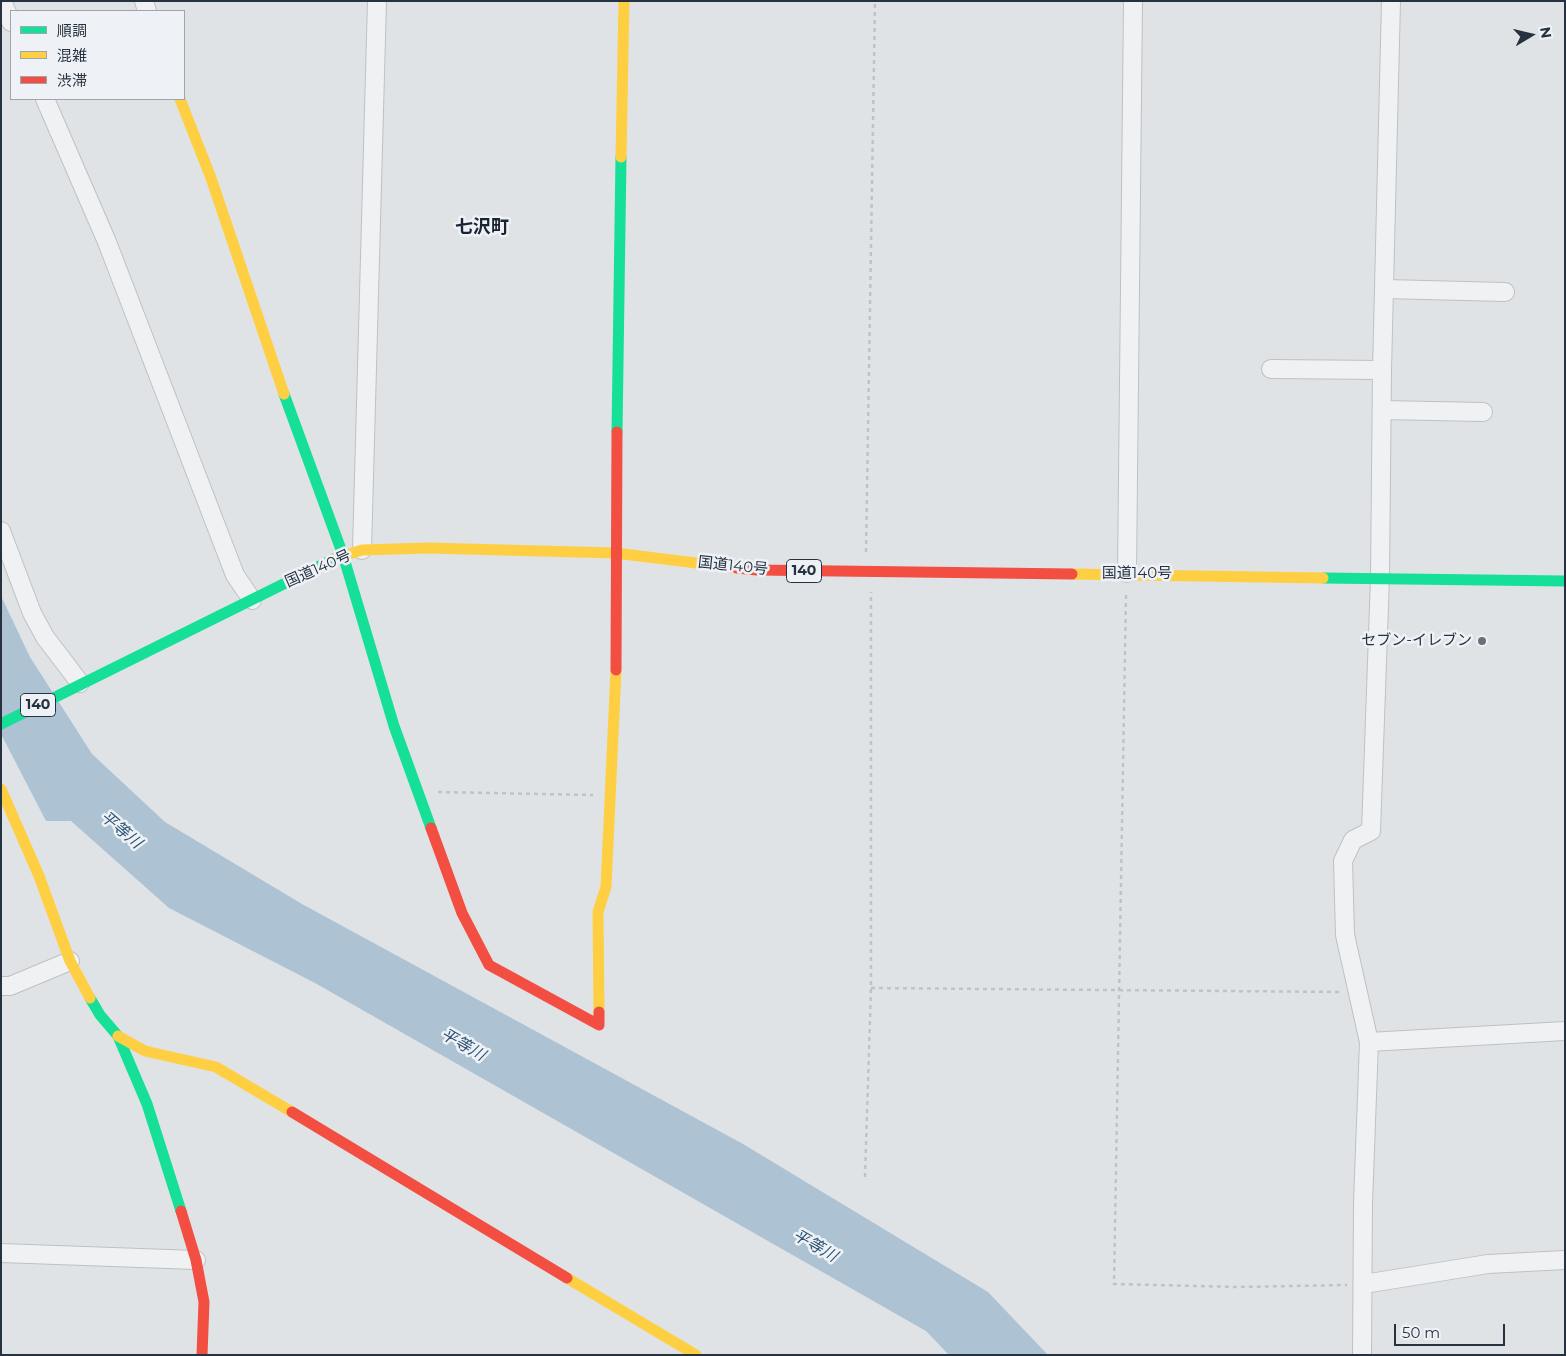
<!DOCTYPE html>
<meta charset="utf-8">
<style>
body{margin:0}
#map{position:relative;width:1566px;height:1356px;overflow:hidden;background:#e0e3e6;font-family:Montserrat,"Noto Sans JP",sans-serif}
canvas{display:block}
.frame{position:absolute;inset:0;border:2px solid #273240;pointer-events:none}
.legend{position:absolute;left:10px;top:10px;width:175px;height:90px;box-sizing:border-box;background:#eef2f6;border:1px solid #9ea5ad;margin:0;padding:6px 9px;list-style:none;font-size:15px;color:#273240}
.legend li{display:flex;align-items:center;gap:10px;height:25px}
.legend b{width:25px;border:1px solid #9ea5ad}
.north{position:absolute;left:1506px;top:10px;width:50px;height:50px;-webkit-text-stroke:4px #eef2f6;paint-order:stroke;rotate:81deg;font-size:14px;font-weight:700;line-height:20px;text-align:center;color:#273240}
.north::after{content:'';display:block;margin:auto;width:18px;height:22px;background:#273240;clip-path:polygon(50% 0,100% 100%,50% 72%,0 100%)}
.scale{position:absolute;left:1394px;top:1324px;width:111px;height:22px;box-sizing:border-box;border:2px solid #273240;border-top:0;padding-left:6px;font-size:15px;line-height:18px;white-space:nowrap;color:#273240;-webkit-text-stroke:4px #eef2f6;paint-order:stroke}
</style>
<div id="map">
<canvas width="1566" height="1356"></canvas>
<div class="frame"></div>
<ul class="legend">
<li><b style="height:6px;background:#16e098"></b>順調</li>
<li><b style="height:6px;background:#ffcf43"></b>混雑</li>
<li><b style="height:6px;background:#f24e42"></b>渋滞</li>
</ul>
<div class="north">N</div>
<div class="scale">50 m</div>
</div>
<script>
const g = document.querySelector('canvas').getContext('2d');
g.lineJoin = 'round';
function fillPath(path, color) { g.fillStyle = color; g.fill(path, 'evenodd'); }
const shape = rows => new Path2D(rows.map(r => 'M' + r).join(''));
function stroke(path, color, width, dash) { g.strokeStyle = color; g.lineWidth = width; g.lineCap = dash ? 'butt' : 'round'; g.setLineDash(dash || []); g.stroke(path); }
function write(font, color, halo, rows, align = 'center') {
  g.font = font + ' Montserrat,"Noto Sans JP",sans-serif'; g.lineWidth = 5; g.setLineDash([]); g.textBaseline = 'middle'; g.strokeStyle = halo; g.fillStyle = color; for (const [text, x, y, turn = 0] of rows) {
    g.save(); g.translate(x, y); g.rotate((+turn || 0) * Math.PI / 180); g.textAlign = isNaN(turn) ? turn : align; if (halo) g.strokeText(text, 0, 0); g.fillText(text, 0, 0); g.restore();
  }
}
fillPath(shape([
 [1,596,30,657,92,754,165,822,302,904,743,1144,988,1292,1048,1355,949,1355,926,1331,315,983,169,908,71,821,46,821,1,734]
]), '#adc2d2');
const street = shape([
 [2,1,11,22],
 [144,1,147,11],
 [45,99,107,242,235,575,252,600],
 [1385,289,1505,292],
 [1271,369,1382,370],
 [1382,410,1483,412],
 [1,531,32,613,45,637,80,683],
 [362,550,377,1],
 [1127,573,1133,1],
 [1,986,10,986,70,961],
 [1369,1042,1565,1031],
 [1,1253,196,1260],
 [1364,1284,1488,1264,1565,1260],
 [1362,1355,1363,1203,1369,1042,1345,935,1343,861,1353,840,1371,831,1380,578,1382,370,1391,1]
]);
stroke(street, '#bec1c4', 20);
stroke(shape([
 [866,552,875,1],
 [1126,595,1114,1284,1237,1287,1347,1285],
 [438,792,593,795],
 [871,988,1342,992],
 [865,1177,871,988,871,592]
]), '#c0c2c6', 2.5, [4, 4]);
stroke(street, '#f0f1f3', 18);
stroke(shape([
 [284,394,343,555,394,726,431,828],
 [617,432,621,157],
 [1323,578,1565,581],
 [1,724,336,558],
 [90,998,100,1015,118,1036,147,1104,181,1211]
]), '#16e098', 11);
stroke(shape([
 [180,99,211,178,284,394],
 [621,157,624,1],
 [336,558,362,550,429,548,615,553,737,568],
 [1072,574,1323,578],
 [1,789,39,876,70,961,90,998],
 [599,1012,598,912,606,887,616,670],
 [118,1036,145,1051,216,1067,292,1112],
 [567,1278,696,1355]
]), '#ffcf43', 11);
stroke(shape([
 [737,568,757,570,1072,574],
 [616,670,617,432],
 [431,828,462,913,489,965,599,1025,599,1012],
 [292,1112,567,1278],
 [181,1211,196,1260,204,1302,202,1355]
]), '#f24e42', 11);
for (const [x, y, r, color] of [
 [1482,641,5,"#68707a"]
]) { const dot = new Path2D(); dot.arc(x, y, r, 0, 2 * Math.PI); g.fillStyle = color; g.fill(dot); stroke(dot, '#eef2f6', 2); }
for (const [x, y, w] of [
 [804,571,35],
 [38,705,35]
]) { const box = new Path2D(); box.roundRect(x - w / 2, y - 11.5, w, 23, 4); g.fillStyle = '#eef2f6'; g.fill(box); stroke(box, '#273240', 1); }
write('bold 14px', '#273240', null, [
 ["140",804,571],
 ["140",38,705]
]);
write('15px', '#273240', '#eef2f6', [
 ["国道140号",733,566,6],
 ["国道140号",318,569,-24],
 ["国道140号",1137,574]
]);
write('15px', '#273240', '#eef2f6', [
 ["セブン-イレブン",1472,641]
], 'right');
write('italic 16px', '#2f5475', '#eef2f6', [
 ["平等川",121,830,40],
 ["平等川",463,1045,30],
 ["平等川",815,1246,30]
]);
write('bold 18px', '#192331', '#eef2f6', [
 ["七沢町",482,228]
]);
</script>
